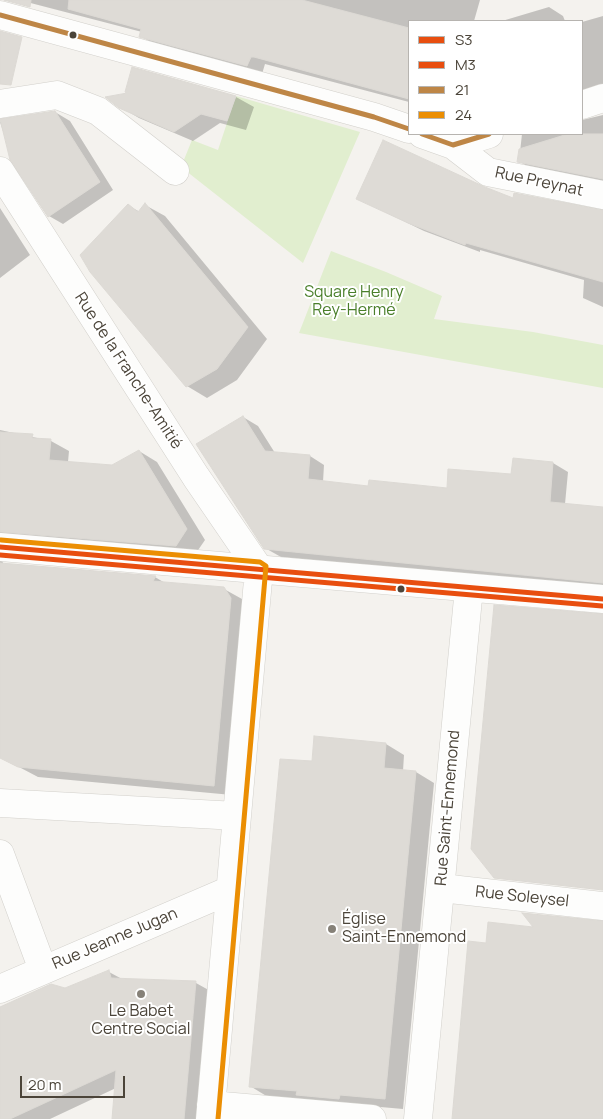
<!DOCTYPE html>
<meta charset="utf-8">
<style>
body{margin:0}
#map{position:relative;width:603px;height:1119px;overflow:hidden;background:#f4f2ee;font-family:Manrope,sans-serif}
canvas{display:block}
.legend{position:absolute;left:408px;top:20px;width:175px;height:115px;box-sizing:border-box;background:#fff;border:1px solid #b7b4b0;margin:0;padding:6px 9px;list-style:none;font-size:15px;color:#4b4439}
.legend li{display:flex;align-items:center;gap:10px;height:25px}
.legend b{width:25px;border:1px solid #b7b4b0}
.scale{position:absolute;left:20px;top:1076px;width:105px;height:22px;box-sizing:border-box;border:2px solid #4b4439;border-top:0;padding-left:6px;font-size:15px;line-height:18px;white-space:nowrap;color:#4b4439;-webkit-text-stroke:4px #fff;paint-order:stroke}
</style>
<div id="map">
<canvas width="603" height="1119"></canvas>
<ul class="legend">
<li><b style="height:6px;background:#e84e0f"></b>S3</li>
<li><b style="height:6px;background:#e84e0f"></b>M3</li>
<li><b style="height:6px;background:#be8646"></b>21</li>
<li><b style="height:6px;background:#eb8e03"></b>24</li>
</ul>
<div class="scale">20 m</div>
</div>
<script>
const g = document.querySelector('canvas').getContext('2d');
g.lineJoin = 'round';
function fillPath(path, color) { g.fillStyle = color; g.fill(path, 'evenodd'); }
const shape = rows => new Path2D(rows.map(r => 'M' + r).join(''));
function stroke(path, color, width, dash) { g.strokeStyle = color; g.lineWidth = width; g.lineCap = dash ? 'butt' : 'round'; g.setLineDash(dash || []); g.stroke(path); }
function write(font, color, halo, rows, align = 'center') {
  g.font = font + ' Manrope,sans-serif'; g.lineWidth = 4; g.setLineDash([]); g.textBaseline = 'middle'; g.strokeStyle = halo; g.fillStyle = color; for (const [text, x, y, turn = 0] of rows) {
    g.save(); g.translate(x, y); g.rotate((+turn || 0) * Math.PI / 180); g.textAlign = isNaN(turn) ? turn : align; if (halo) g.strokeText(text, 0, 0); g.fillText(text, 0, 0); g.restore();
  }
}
fillPath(shape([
 [236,96,360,132,303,263,181,167,192,140,218,150],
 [331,251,386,272,442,296,434,319,533,332,603,345,603,388,299,333]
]), '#e1eecf');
fillPath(shape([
 [19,0,480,0,474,21,409,21,409,102,265,64,262,74,155,45,141,36,142,32],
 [549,7,563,16,565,21,502,21],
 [603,16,603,94,582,109,582,22],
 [132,69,236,97,254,107,246,130,220,123,193,141,139,118,120,107,130,94],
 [55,112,70,121,113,190,63,224,49,216,12,159,0,122],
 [603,115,603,184,533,170,519,161,522,134,582,134,582,120],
 [484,188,514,200,603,211,603,307,583,298,584,280,480,250,480,252,424,231,358,199],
 [145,205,165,216,267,339,237,380,207,398,187,386,129,206,140,212],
 [0,208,30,255,0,278],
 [243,417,258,426,275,453,310,456,324,465,323,482,369,487,448,490,512,475,514,459,553,463,568,472,565,504,603,508,603,590,281,557,265,548],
 [0,430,51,441,69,451,68,462,113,466,139,451,157,462,205,540,194,556,2,557,3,564,155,577,165,583,224,589,242,599,249,610,232,795,38,777,0,757],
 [386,744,404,755,403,771,416,772,434,783,403,1109,268,1097,250,1086,313,762],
 [109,972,122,979,196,983,214,993,202,1119,113,1119,116,1088,50,1119,0,1119,0,1009,65,990]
]), '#0003');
const building = shape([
 [4,0,31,0,30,7,4,0],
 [69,0,302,0,409,28,409,99,254,57,251,57,247,66,139,37,141,29,68,9,69,0],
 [0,31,22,37,11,85,0,84,0,31],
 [132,67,236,96,227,121,201,114,174,132,119,108,105,97,127,93,125,92,132,67],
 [55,111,100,182,48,217,10,160,0,119,55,111],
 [568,134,603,134,603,179,517,162,519,149,568,134],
 [383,140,485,187,513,198,514,193,603,210,603,282,466,243,465,245,408,223,356,199,383,140],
 [145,203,248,327,217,369,186,387,90,272,80,255,128,204,138,212,145,203],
 [243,416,265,451,310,455,308,479,368,486,369,480,447,488,448,469,511,474,513,458,553,462,550,502,603,507,603,583,264,549,196,444,243,416],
 [0,432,33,434,32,438,51,439,49,460,112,465,139,450,187,529,176,546,0,532,0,432],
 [0,563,156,576,153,581,224,587,231,598,214,786,18,767,0,758,0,563],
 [494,605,603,614,603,890,494,878,471,849,494,605],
 [314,736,386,743,384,768,416,771,385,1099,340,1095,339,1099,296,1095,297,1091,249,1087,280,759,312,761,314,736],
 [522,913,603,921,603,1119,452,1119,468,941,486,943,488,922,533,927,522,913],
 [109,970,111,978,196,981,184,1119,112,1119,116,1070,10,1119,0,1119,0,1007,51,984,65,988,109,970]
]);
fillPath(building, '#dedbd6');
stroke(building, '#dcd9d4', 1);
const minor = shape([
 [0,15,374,117,409,129],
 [0,104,57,95,98,111,175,171],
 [582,105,603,98],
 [422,134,453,145,488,172,603,195],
 [453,145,489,134],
 [0,171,196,477,259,569],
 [0,547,603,599],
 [0,803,237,816],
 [0,854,43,970],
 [441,888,603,906],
 [0,989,230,890],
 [211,1105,372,1119],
 [210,1119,259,569],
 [418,1119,469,588]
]);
stroke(minor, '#d2d0cb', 29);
stroke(minor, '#fdfdfc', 28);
stroke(shape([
 [0,547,603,599]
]), '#e84e0f', 5);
stroke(shape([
 [0,555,602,606]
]), '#e84e0f', 5);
stroke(shape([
 [0,15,374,117,409,129],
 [422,134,453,145,489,134]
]), '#be8646', 5);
stroke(shape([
 [1,540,260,562,266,566,218,1119]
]), '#eb8e03', 5);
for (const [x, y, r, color] of [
 [73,35,4.5,"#4b4439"],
 [401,589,4.5,"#4b4439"],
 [332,929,5,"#868178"],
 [141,994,5,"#868178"]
]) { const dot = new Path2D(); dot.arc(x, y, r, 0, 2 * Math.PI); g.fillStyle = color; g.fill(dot); stroke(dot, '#fff', 2); }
write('16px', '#4b4439', '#fff', [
 ["Rue Preynat",539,182,12],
 ["Rue de la Franche-Amitié",128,371,57],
 ["Rue Saint-Ennemond",448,808,-85],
 ["Rue Soleysel",522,897,6],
 ["Rue Jeanne Jugan",115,939,-23]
]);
write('16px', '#4a7f2a', '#fff', [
 ["Square Henry",354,293],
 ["Rey-Hermé",354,311]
]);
write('16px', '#4b4439', '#fff', [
 ["Église",342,920],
 ["Saint-Ennemond",342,938],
 ["Le Babet",141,1012,"center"],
 ["Centre Social",141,1030,"center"]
], 'left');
</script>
